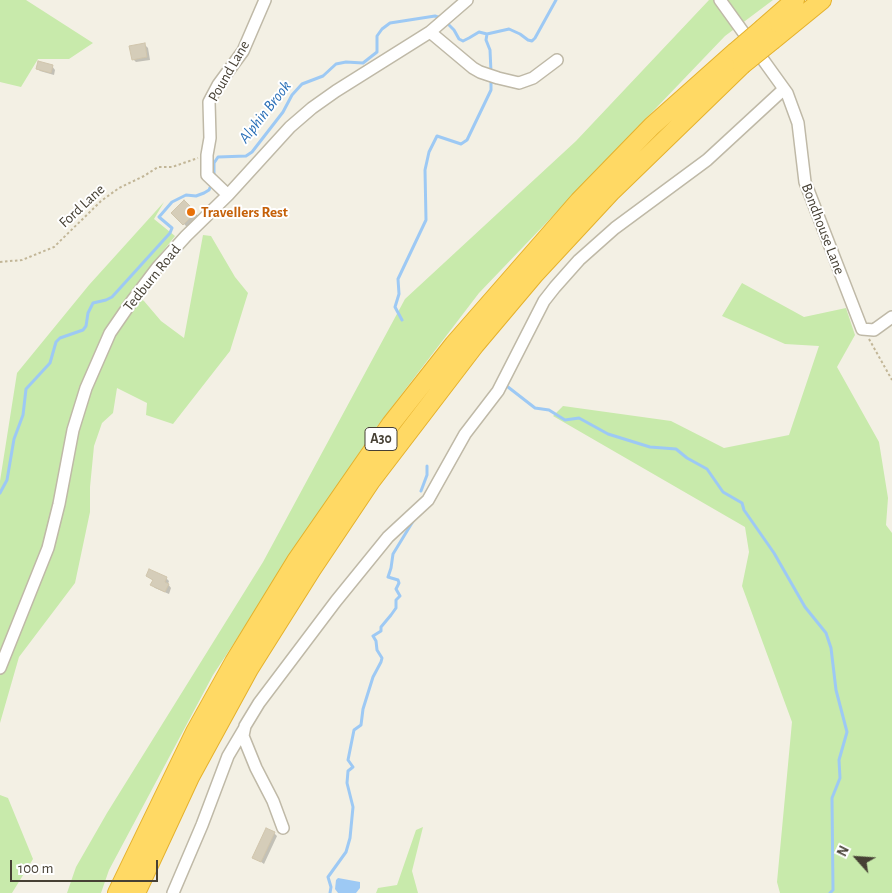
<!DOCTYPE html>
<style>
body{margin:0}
#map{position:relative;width:892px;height:893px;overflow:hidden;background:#f3f0e4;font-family:"Alegreya Sans",sans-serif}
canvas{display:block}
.north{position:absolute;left:832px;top:833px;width:50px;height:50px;-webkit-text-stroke:4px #fff;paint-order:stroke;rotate:296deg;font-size:14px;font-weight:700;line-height:20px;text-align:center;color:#464034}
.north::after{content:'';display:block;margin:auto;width:18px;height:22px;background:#464034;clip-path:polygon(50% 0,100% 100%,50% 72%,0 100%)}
.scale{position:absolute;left:10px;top:860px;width:148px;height:22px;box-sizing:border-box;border:2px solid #464034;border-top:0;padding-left:6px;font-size:15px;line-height:18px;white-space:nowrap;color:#464034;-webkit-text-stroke:4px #fff;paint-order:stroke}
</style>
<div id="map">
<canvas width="892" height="893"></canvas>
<div class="north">N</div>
<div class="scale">100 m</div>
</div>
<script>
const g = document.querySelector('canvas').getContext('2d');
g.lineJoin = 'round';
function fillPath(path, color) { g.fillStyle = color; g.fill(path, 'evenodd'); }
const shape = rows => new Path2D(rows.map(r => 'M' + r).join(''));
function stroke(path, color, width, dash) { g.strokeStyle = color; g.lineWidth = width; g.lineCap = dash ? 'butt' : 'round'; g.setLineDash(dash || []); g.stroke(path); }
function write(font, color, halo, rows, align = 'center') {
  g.font = font + ' "Alegreya Sans",sans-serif'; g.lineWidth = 4; g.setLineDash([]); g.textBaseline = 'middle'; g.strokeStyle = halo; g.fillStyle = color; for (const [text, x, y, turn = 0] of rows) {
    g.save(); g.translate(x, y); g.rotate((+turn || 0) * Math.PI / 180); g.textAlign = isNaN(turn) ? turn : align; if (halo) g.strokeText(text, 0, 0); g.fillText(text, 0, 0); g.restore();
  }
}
fillPath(shape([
 [0,0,26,0,93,43,69,59,38,59,21,87,0,82],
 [709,0,773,0,725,36,479,293,375,429,213,675,109,870,101,893,67,893,76,867,107,813,263,562,405,299,576,141],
 [164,202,154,219,175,236,131,291,144,301,161,321,184,338,203,235,211,236,235,277,248,293,230,351,173,424,146,415,147,403,117,388,113,413,102,423,94,446,90,487,90,512,75,583,19,657,0,723,0,481,17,373,89,285],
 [742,283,804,317,846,308,855,335,837,367,879,442,888,498,886,525,892,533,892,893,780,893,777,882,792,722,742,586,749,552,745,527,553,416,563,406,671,421,724,448,789,435,819,346,785,344,722,316],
 [0,795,8,798,33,859,12,893,0,893],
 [423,827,412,871,418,893,376,893,378,888,397,885,416,830]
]), '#c8eaab');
fillPath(shape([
 [338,878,360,882,360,888,356,893,338,893,335,889,336,880]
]), '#9dc9f4');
fillPath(shape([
 [144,44,148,48,150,60,136,62,133,59],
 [52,66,55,70,54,75,40,71,37,68],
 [184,202,202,220,191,231,173,213],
 [147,576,166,578,169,581,168,584,171,588,169,594,155,588,152,585,154,581],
 [274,833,277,836,264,864,254,857]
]), '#0003');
stroke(shape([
 [446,22,454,30,459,39,463,41,469,38,479,32,487,34,509,29,520,34,528,40,532,41,535,38,556,0],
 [487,34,486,40,490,50,491,72],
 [214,177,214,163,218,157,246,156,252,152,283,112,292,95,302,84,323,76,336,64,346,62,363,63,377,52,377,36,382,29,390,23,435,16,441,18],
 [402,320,395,307,399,294,398,279,426,220,425,170,429,152,437,136,461,144,467,140,491,90,491,78],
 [508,387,535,408,549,410,565,420,579,418,608,434,650,447,676,449,687,458,707,469,723,492,742,503,744,510,774,553,805,607,826,633,831,648,836,690,847,732,839,760,840,778,832,798,833,890,830,893],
 [421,491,427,475,427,466],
 [0,493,7,480,14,439,23,415,26,389,50,363,56,342,60,338,83,330,86,326,88,313,93,303,106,300,112,297,170,233,172,228,159,217,172,202,186,195,196,196,204,193,209,190,212,183],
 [330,893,331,887,328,877,346,852,350,838,353,807,347,783,348,771,353,767,348,760,354,730,361,725,363,709,373,677,381,662,382,658,377,650,376,641,373,636,381,631,381,627,391,615,396,608,396,600,400,596,396,589,399,583,398,580,388,577,391,568,393,554,415,518]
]), '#9dc9f4', 3);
const building = shape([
 [145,43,147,57,132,60,129,46,145,43],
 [38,61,53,65,51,73,36,69,38,61],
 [184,200,196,212,183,225,171,213,184,200],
 [149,569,167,577,165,582,169,584,165,592,150,585,153,580,146,576,149,569],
 [266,828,275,832,261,862,252,858,266,828]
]);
fillPath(building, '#d5cdb9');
stroke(building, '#d0c5ac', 1);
const minor = shape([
 [720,0,787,93,798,123,805,182,862,329,874,330,892,317],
 [430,32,473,68,480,72,498,78,519,83,533,78,557,60],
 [228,195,207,175,207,155,210,138,209,102,218,85,243,51,265,0],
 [0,668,48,548,59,504,73,430,86,388,110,333,132,301,157,268,186,236,228,195,290,127,312,108,336,91,430,32,467,0],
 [283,828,273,801,256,768,243,736,245,726,259,703,336,601,388,537,428,500,465,434,498,391,544,301,555,287,579,260,615,228,707,160,784,89],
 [173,893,202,825,228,756,244,729]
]);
const highway = shape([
 [763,28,795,0],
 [773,40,822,0],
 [117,893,195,732,234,662,296,561,391,424,454,344,579,201,652,126,735,52],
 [136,893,190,777,249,669,312,569,371,481,475,345,534,275,612,191,742,65]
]);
stroke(minor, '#bfb9a7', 14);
stroke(highway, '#e5b12c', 20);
stroke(shape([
 [0,262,22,260,54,247,101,201,119,188,144,176,158,167,172,167,198,158],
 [869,339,892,380]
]), '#c2b697', 2, [2.5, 2.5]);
stroke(minor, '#fff', 11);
stroke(highway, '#ffd964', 18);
const highwayBridge = shape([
 [735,52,763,28],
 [742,65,773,40]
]);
stroke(highwayBridge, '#e5b12c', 20, []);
stroke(highwayBridge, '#ffd964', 18);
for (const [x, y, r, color] of [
 [191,212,5,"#e8710a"]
]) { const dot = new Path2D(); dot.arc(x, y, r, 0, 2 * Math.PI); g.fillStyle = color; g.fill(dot); stroke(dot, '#fff', 2); }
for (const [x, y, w] of [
 [381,439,32]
]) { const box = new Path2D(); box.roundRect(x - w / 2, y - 11.5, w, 23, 4); g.fillStyle = '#fff'; g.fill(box); stroke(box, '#464034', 1); }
write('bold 14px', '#464034', null, [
 ["A30",381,439]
]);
write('15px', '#464034', '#fff', [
 ["Pound Lane",229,71,-60],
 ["Ford Lane",82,206,-43],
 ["Bondhouse Lane",823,229,69],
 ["Tedburn Road",152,278,-51]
]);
write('bold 15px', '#c56008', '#fff', [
 ["Travellers Rest",201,212]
], 'left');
write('italic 16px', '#286eb7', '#fff', [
 ["Alphin Brook",265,112,-52]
]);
</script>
